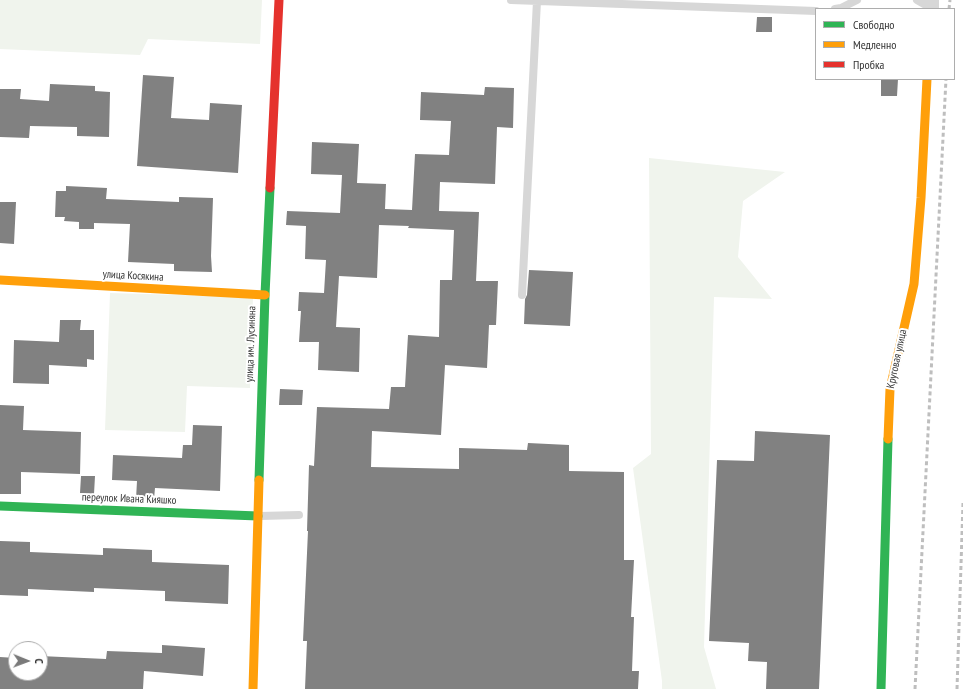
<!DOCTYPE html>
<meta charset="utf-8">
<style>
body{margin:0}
#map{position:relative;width:963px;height:689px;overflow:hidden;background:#fff;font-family:"PT Sans Narrow",sans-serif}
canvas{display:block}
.legend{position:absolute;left:815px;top:8px;width:140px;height:72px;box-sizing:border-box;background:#fff;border:1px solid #adadad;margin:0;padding:5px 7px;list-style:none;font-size:12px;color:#333}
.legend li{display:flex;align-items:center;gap:8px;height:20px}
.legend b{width:20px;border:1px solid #adadad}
.north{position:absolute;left:8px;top:641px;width:40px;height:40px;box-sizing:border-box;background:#fff;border:1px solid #adadad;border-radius:50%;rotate:91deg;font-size:11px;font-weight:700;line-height:16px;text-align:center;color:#333}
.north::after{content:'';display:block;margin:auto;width:14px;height:18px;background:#7a7a7a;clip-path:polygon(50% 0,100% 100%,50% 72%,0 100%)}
</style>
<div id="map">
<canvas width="963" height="689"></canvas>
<ul class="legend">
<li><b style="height:5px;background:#30b455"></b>Свободно</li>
<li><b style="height:5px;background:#ff9f0a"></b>Медленно</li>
<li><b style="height:5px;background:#e5322d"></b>Пробка</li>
</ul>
<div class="north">С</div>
</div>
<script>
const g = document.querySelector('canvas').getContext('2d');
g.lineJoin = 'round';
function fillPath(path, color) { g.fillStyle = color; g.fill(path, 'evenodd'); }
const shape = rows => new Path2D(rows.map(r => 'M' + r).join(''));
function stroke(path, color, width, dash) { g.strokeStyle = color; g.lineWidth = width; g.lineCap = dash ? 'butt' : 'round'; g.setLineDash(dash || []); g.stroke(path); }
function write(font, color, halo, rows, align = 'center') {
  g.font = font + ' "PT Sans Narrow",sans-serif'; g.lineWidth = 4; g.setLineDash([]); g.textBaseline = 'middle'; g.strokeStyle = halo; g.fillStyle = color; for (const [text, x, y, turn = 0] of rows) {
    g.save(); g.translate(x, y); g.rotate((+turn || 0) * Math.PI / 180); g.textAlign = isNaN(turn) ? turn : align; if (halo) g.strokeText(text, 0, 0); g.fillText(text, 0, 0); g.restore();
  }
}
fillPath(shape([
 [0,0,262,0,260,44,148,39,140,55,0,49],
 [649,158,785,172,743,201,738,257,772,299,714,297,704,647,716,689,662,689,662,681,633,468,651,454],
 [110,293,253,297,250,388,187,386,185,432,105,430]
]), '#f0f4ed');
fillPath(shape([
 [757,17,772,17,772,32,756,32],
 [143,75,174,77,171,118,209,120,210,103,242,105,238,173,137,166],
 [881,79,898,79,897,96,881,96],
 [50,84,95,86,95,91,110,92,109,137,77,136,77,127,30,126,29,138,0,137,0,89,21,89,20,99,49,101],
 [485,87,514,88,513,128,497,127,495,184,440,182,439,211,479,212,476,281,498,281,496,325,489,325,487,368,445,365,441,435,372,431,371,467,459,469,459,448,527,450,528,443,569,445,569,471,624,472,624,560,634,560,631,617,634,617,632,671,639,671,638,689,305,689,307,641,303,641,308,531,307,531,309,465,314,466,317,407,389,409,391,387,405,387,408,335,439,337,440,280,452,280,454,230,408,228,409,226,379,225,377,278,339,276,336,327,360,328,359,372,318,370,319,342,299,342,301,311,298,311,299,292,324,293,326,260,305,259,306,226,286,225,287,211,340,213,342,175,311,174,312,142,359,144,357,183,386,184,385,209,412,210,415,154,449,155,451,121,420,120,421,92,484,95],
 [66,186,107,188,106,199,179,202,179,197,213,198,211,256,212,272,174,271,174,264,128,262,130,224,94,223,94,229,79,229,79,222,64,221,65,217,55,217,56,191,66,191],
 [0,202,16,202,14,244,0,243],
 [529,270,573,272,570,326,524,324,525,299,527,295],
 [60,320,81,320,80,330,94,330,94,360,87,359,87,367,49,365,49,384,13,383,14,340,59,342],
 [280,389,303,390,302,405,279,405],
 [0,405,24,406,23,430,81,432,80,474,21,472,21,494,0,494],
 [193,425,222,426,220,491,155,488,154,499,136,499,137,481,112,480,113,455,182,458,183,445,192,445],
 [755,431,830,435,819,689,766,689,767,662,748,661,749,643,709,641,717,460,754,461],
 [81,476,95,476,94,494,80,493],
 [0,541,30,542,30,552,103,555,103,548,152,550,152,562,229,565,228,604,165,601,165,591,94,588,94,592,28,589,28,596,0,595],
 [162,645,205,648,203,676,144,671,143,689,0,689,0,657,16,658,16,673,40,673,40,656,106,659,107,651,162,653]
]), '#818181');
stroke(shape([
 [511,0,816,11],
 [917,0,931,8],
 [835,9,841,8,857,0],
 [522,295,537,1],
 [260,516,299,515]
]), '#d7d7d7', 8);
stroke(shape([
 [931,9,931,0]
]), '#d7d7d7', 16);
stroke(shape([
 [259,480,265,295,270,188],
 [0,506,258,516],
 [881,689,888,439]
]), '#30b455', 9);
stroke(shape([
 [0,280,265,295],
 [888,439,890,389,914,284,921,198,927,79],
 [253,689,259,480]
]), '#ff9f0a', 9);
stroke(shape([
 [270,188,279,0]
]), '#e5322d', 9);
stroke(shape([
 [949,9,950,0],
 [915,689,946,79],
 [957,689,963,503]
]), '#bebebe', 3, [4, 3]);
write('11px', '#333', '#fff', [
 ["улица Косякина",133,276,3],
 ["улица им. Лусиняна",251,344,-88],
 ["Круговая улица",897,359,-78],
 ["переулок Ивана Кияшко",129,499,2]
]);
</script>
